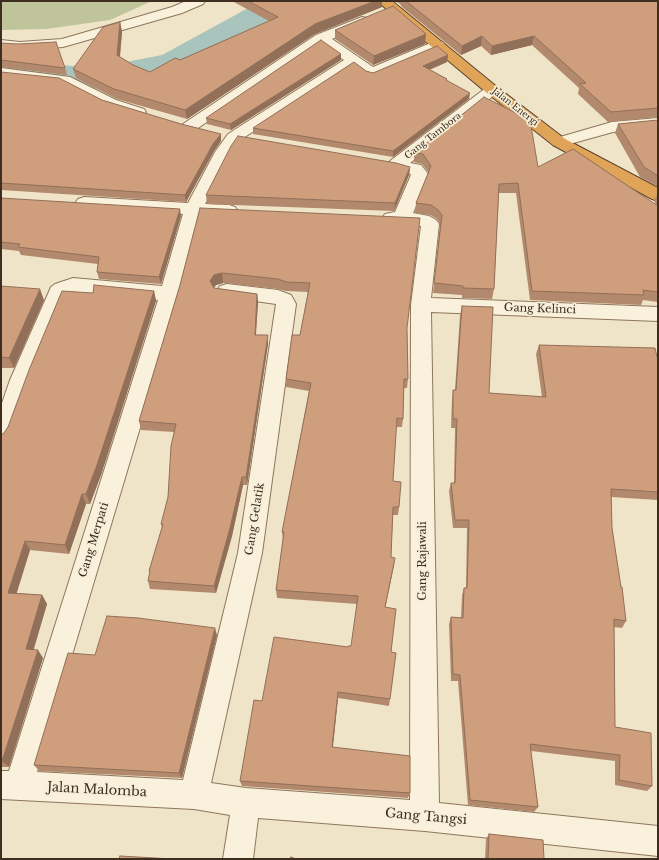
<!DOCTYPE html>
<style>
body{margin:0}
#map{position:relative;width:659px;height:860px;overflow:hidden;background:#f0e4c8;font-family:"Libre Baskerville",serif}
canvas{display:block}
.frame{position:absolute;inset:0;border:2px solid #3d2e20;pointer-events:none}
</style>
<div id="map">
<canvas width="659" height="860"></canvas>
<div class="frame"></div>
</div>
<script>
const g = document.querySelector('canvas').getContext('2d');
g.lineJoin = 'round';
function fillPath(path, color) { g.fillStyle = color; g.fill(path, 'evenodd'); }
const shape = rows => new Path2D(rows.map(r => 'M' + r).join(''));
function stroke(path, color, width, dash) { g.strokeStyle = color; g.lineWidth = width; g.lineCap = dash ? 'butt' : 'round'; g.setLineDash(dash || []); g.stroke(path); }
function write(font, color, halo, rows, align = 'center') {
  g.font = font + ' "Libre Baskerville",serif'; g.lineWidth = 3.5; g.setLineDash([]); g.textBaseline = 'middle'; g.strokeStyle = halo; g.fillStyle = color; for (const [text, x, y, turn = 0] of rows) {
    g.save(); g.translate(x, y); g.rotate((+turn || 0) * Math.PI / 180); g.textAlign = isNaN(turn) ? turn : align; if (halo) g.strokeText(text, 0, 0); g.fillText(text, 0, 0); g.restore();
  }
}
fillPath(shape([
 [1,1,152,1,110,20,46,29,1,30]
]), '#bfc49a');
fillPath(shape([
 [261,1,306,1,301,9,187,73,121,87,72,90,1,83,1,59,72,66,121,63,162,55,261,1]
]), '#a9c4bc');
const minor = shape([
 [186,1,205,1,203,4,182,13,63,47,20,50,1,48,1,40,20,42,62,39,172,7,186,1],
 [362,17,367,18,369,21,367,24,332,39,373,67,433,42,438,41,443,42,445,45,443,48,372,78,367,76,354,67,240,140,231,153,205,204,229,205,235,207,238,211,235,215,229,217,201,215,180,294,37,772,183,780,238,553,276,304,220,296,217,291,220,286,227,284,278,290,291,295,296,304,262,553,211,783,246,788,410,800,411,305,421,226,391,224,385,222,382,218,385,214,395,212,411,175,409,173,390,169,388,165,390,161,487,87,492,85,497,87,500,90,497,93,410,163,421,165,429,175,413,213,429,216,436,220,439,224,431,298,658,307,658,321,431,312,439,803,658,826,658,856,425,831,258,818,253,859,223,859,230,815,194,809,1,799,1,771,9,771,158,300,74,292,69,294,66,296,32,380,12,436,9,442,1,445,1,406,10,380,51,287,55,284,73,278,162,286,183,214,84,209,78,207,75,203,78,199,84,197,188,203,215,152,228,134,344,60,321,45,195,130,189,132,183,130,181,127,183,124,316,35,362,17],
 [1,68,70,77,116,100,144,109,146,112,144,115,138,117,104,106,61,84,1,78,1,68],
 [658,118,658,128,613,132,559,147,553,145,551,142,553,139,612,122,658,118]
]);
const highway = shape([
 [377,1,392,1,497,87,565,139,658,188,658,201,652,199,553,145,487,93,377,1]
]);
stroke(minor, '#8d765c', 2);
stroke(highway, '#5b4430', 2);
fillPath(minor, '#faf1dc');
fillPath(highway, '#e0a458');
fillPath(shape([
 [232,1,382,1,382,7,315,34,187,119,117,99,76,78,73,69,120,22,122,32,120,57,133,65,150,72,180,60,269,21],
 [395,1,658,1,658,117,608,122,578,94,579,88,532,45,491,55,481,46,461,55,402,7,400,4],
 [335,30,425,44,373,65,335,39],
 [1,43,65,68,67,75,1,67],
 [341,54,341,60,231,130,207,124,206,118],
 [448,55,447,62,429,70,447,79,447,81,469,99,393,157,253,134,253,128,373,73],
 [1,72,102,100,181,124,221,134,221,141,214,151,186,202,1,190],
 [658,120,658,187,640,177,615,133,618,124],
 [414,153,538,167,656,204,654,201,658,192,658,302,643,300,641,305,530,300,516,193,499,193,494,289,492,299,462,298,462,295,433,293,440,224,437,219,430,215,415,213,416,203,429,173,422,164,414,162],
 [410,167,409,175,394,211,207,204,206,195],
 [1,198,181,216,161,284,99,279,97,272,98,264,21,255,19,251,1,249],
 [200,208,407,329,408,379,407,388,404,388,403,419,402,427,396,427,393,481,399,507,398,515,393,515,391,557,394,565,385,607,391,652,390,699,389,706,338,698,333,747,410,793,408,798,242,786,240,781,262,701,348,647,351,646,357,604,277,598,276,590,283,540,282,532,309,391,286,387,286,379,300,335,308,292,286,291,278,289,223,283,216,285,214,287,214,288,257,294,258,303,256,335,268,344,247,485,243,485,232,536,216,593,150,589,148,581,150,574,149,571,162,528,161,524,168,497,174,432,141,430,139,421,180,285],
 [1,286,44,300,14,368,1,368],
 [154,291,156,301,101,475,90,504,86,504,69,554,30,550,16,593,42,595,47,604,34,649,43,658,9,767,1,767,1,435,4,433,93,293],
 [462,306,489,393,542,397,536,354,539,345,658,361,658,500,611,497,612,528,626,621,622,628,614,627,615,727,652,786,647,791,615,785,615,761,531,751,538,807,534,812,468,805,458,681,451,681,449,624,451,617,461,618,462,595,464,588,466,588,467,528,453,528,449,491,451,483,454,483,455,428,451,428,452,399,453,390,455,390,460,315],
 [217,635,182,778,39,771,34,765,95,655],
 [489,834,544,859,485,859,486,839]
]), '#b2896c');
fillPath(shape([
 [375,1,382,1,382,7,315,34,187,119,185,110,315,24],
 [120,22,122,32,119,65,117,55],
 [426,34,425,44,373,65,374,56],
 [482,36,481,46,461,55,462,46],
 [534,36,532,45,491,55,492,46],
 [341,54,341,60,231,130,230,124],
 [448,55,447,62,422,73,423,66],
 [470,93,469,99,393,157,393,151],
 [221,134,221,141,214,151,186,202,185,195,213,144],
 [410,167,409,175,394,211,395,203],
 [180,209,181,216,161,284,159,277],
 [222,273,223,283,216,285,212,290,210,281,214,275],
 [40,289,44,300,14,368,9,358],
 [154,291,156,301,101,475,90,504,86,494],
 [257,294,258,303,255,344,255,335],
 [268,335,268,344,247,485,246,477],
 [242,477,243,485,232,536,216,593,214,586],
 [82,494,86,504,69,554,65,545],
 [25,541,30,550,14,602,8,593],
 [395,558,394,565,384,614,385,607],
 [42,595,47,604,31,657,26,649],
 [215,628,217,635,182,778,179,773],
 [38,650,43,658,9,767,2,761],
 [338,692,338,698,332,753,332,747]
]), '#916f58');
const building = shape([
 [248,1,375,1,315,24,185,110,114,89,73,69,103,27,120,22,117,55,133,65,150,72,175,58,180,60,278,17,248,1],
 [406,1,658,1,658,108,611,112,580,84,586,83,534,36,492,46,482,36,462,46,406,1],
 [393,6,426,34,374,56,335,30,393,6],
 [321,40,341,54,230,124,206,118,321,40],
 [56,42,65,68,1,60,1,43,18,44,56,42],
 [437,46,448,55,423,66,447,79,446,80,470,93,393,151,253,128,354,62,366,71,373,73,437,46],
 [1,72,59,78,102,100,181,124,221,134,213,144,185,195,1,183,1,72],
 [484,97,530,120,538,167,573,149,658,206,658,292,643,290,644,295,532,291,518,183,499,184,494,289,463,288,463,286,434,283,442,215,438,210,431,205,416,203,431,166,423,154,414,153,484,97],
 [658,120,658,176,644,167,618,124,658,120],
 [238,136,396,163,410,167,395,203,206,195,231,146,238,136],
 [1,198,180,209,159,277,97,272,99,257,18,247,20,244,1,242,1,198],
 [200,208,420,218,407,328,408,379,404,379,403,419,397,418,393,481,401,482,399,507,393,507,391,557,395,558,385,607,396,609,391,652,396,653,390,699,338,692,332,747,410,756,410,793,240,781,254,700,262,701,274,637,348,647,348,646,351,646,358,596,276,590,284,532,282,532,311,383,286,379,292,335,300,335,310,283,286,282,278,279,222,273,214,275,210,281,214,288,257,294,255,335,268,335,246,477,242,477,230,528,214,586,148,581,150,571,149,571,163,524,161,524,168,497,171,446,176,424,139,421,180,285,200,208],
 [94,285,154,291,97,465,86,494,82,494,65,545,25,541,8,593,42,595,26,649,38,650,2,761,1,761,1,435,4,433,8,427,29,370,62,291,93,293,94,285],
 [1,286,40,289,9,358,1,357,1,286],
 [462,306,493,307,489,393,546,397,539,345,655,348,658,361,658,492,611,489,612,528,621,587,622,587,626,621,614,619,615,727,651,733,652,786,619,780,620,755,530,744,538,807,470,800,460,675,453,674,451,617,463,618,464,588,467,588,469,520,455,520,451,483,455,483,457,419,453,419,453,390,456,390,462,306],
 [107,616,138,618,215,628,179,773,34,765,68,653,95,655,107,616],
 [489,834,543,840,544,859,488,859,489,834],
 [120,856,172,859,119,859,120,856],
 [291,857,296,859,290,859,291,857]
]);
fillPath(building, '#cf9f7d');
stroke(building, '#916f58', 1);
write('9px', '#3d2e20', '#f7eed8', [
 ["Jalan Energi",515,107,38],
 ["Gang Tambora",433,136,-38]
]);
write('11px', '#3d2e20', '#f7eed8', [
 ["Gang Kelinci",540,309,2],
 ["Gang Gelatik",255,519,-81],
 ["Gang Merpati",94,540,-73],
 ["Gang Rajawali",423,561,-90]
]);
write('13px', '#3d2e20', '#f7eed8', [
 ["Jalan Malomba",97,790,3],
 ["Gang Tangsi",426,817,5]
]);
</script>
